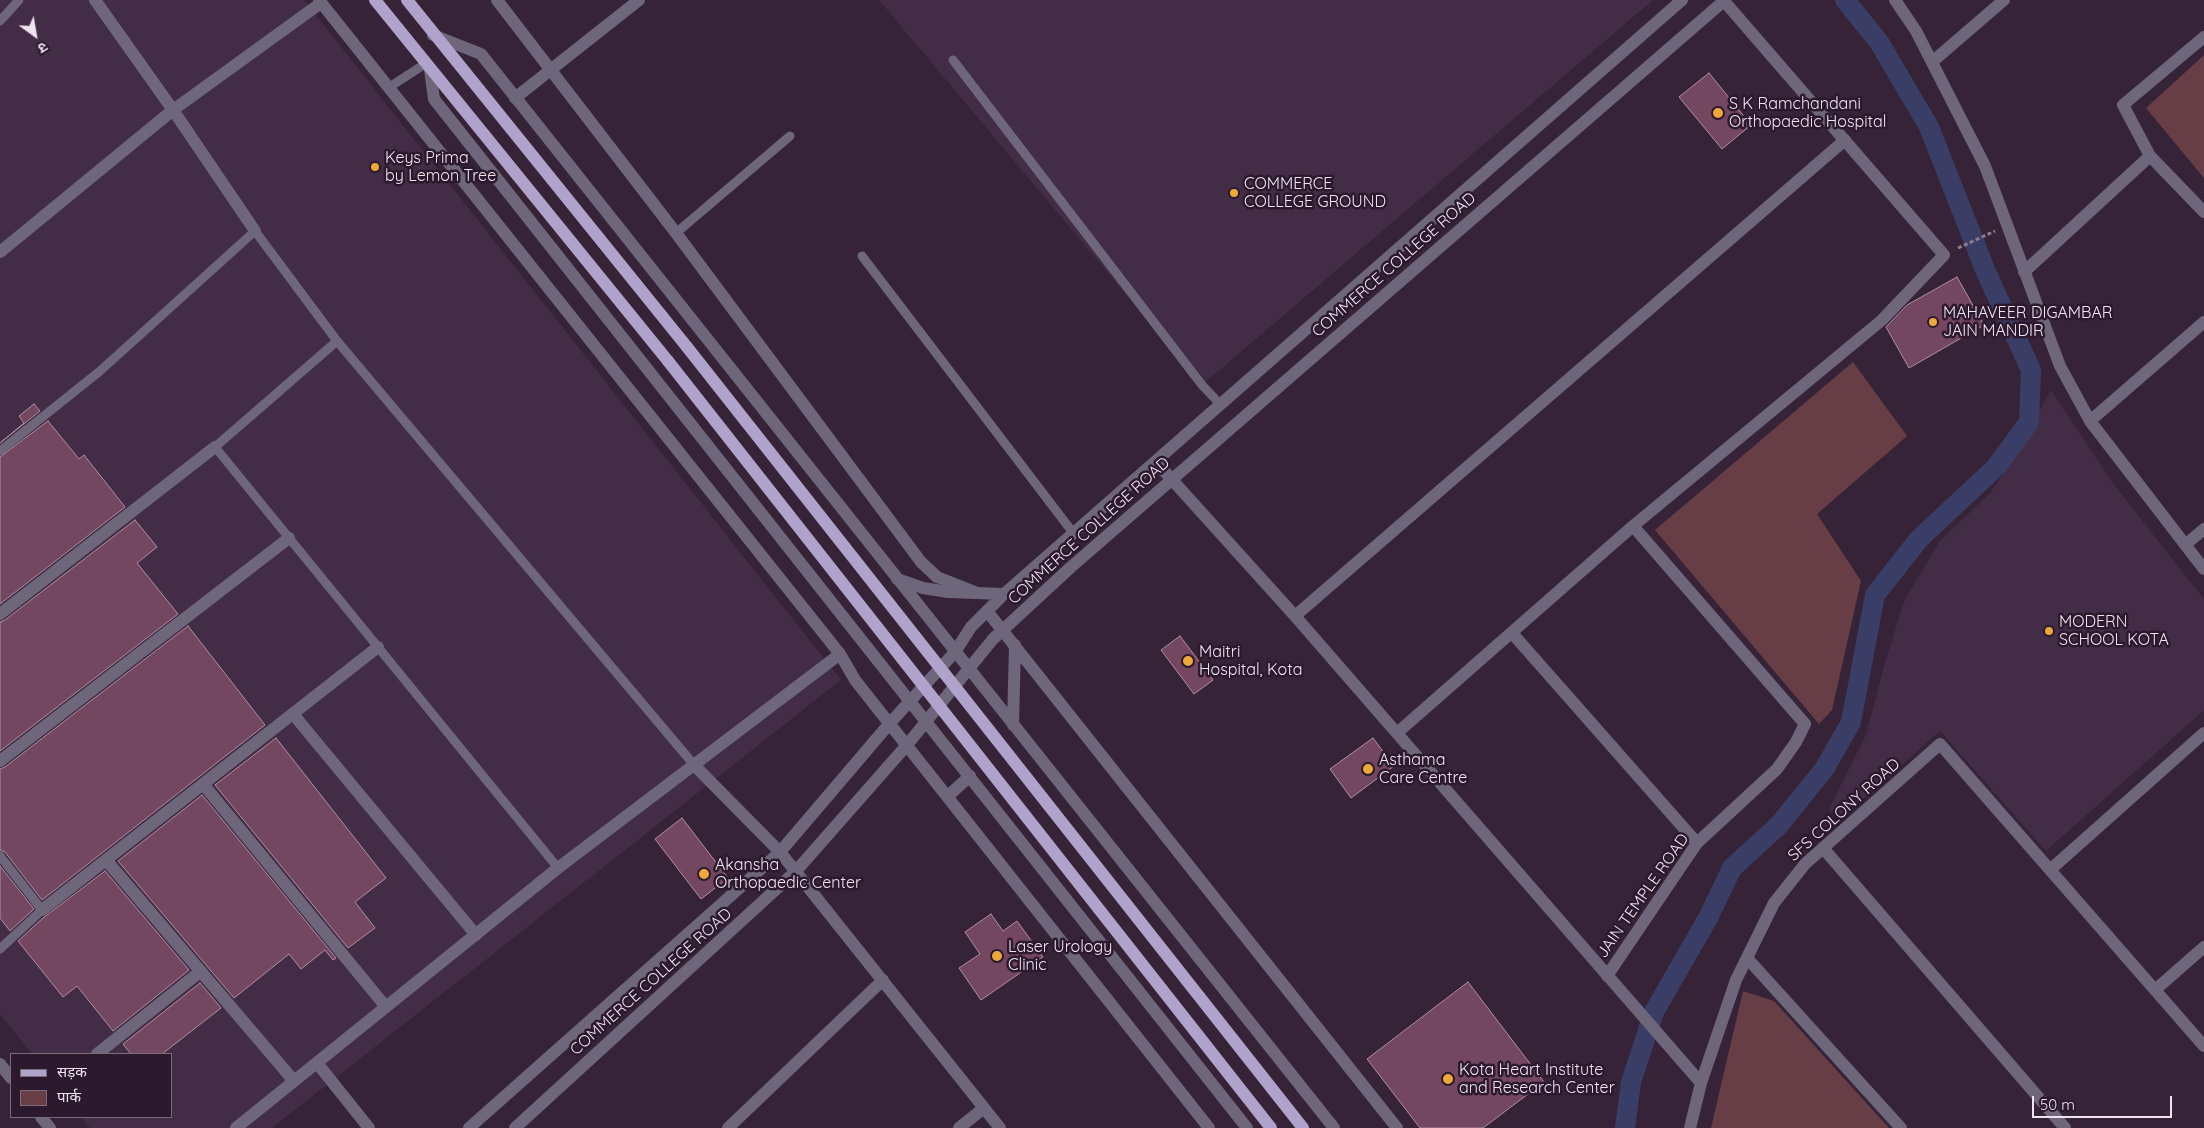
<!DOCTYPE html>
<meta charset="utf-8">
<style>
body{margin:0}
#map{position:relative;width:2204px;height:1128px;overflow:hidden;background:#362338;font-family:Quicksand,"Noto Sans Devanagari",sans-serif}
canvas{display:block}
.legend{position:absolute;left:10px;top:1053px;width:162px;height:65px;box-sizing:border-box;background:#2c192e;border:1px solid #7a6a7c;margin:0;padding:6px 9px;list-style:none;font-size:15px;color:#efe3f1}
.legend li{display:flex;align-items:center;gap:10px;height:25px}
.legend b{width:25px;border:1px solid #7a6a7c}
.north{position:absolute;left:10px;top:10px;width:50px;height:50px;-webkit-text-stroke:4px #2c192e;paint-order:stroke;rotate:148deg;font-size:14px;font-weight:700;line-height:20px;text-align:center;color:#efe3f1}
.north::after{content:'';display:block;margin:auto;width:18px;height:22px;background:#efe3f1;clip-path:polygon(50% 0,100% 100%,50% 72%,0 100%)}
.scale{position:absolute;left:2032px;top:1096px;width:140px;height:22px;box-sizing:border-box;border:2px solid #efe3f1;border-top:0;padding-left:6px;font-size:15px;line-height:18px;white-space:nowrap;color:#efe3f1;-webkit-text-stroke:4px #2c192e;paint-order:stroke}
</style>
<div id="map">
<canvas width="2204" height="1128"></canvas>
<ul class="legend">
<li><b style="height:6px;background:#b0a3cb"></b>सड़क</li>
<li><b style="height:14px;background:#683e46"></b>पार्क</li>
</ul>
<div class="north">उ</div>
<div class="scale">50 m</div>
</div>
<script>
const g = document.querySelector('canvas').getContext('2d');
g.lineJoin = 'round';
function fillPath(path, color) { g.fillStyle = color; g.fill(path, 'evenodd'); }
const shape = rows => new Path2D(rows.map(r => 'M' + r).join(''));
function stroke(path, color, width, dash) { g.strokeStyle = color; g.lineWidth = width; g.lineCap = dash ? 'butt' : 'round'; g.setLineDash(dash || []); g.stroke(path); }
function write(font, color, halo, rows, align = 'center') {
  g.font = font + ' Quicksand,sans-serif'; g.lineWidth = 5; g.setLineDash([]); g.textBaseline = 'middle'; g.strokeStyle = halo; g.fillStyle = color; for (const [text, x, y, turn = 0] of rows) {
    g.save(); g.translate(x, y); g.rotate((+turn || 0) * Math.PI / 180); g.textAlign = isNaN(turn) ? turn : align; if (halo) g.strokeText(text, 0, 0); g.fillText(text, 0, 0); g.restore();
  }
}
fillPath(shape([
 [0,0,304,0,841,680,272,1128,90,1128,81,1117,171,1117,171,1054,32,1054,0,1014],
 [879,0,1653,0,1202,385],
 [2051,390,2115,486,2204,599,2204,710,2046,851,1940,731,1839,820,1829,809,1866,735,1885,662,1905,599,1940,541,1991,492,2011,462]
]), '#432c46');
fillPath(shape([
 [2204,55,2204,178,2146,108],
 [1853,362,1907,436,1817,514,1861,581,1832,710,1819,724,1655,530],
 [1743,991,1774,1001,1889,1128,1711,1128]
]), '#683e46');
stroke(shape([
 [1625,1128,1631,1082,1654,1012,1708,918,1732,868,1779,825,1825,768,1851,722,1875,595,1919,539,1996,467,2029,422,2031,370,1986,272,1929,127,1879,42,1845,0]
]), '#3a3e67', 20);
const building = shape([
 [1709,73,1751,125,1722,149,1679,97,1709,73],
 [1957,277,1984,325,1909,368,1886,327,1907,305,1957,277],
 [34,404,40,411,0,443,24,423,19,416,34,404],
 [48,421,79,459,84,455,125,507,0,604,0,457,48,421],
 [135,520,157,547,137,563,178,614,0,751,0,622,5,620,135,520],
 [188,626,265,725,42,900,5,852,0,850,0,769,5,767,188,626],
 [1180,636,1213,680,1194,694,1161,650,1180,636],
 [276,738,386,878,355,902,375,928,348,948,215,785,276,738],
 [1373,738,1394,766,1351,798,1330,769,1373,738],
 [202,795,336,958,333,960,325,950,301,969,289,954,234,998,118,861,202,795],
 [682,818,728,878,701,899,655,839,682,818],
 [0,866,34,909,10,931,0,918,0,866],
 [105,871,189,970,113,1031,77,986,63,997,18,941,43,918,105,871],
 [991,914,1003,931,1017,921,1043,957,981,1000,959,968,980,954,965,932,991,914],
 [1468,982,1544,1082,1483,1128,1420,1128,1367,1059,1468,982],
 [200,983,221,1008,162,1054,131,1054,123,1044,200,983]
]);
fillPath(building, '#734760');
stroke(building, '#b08fa0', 1);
stroke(shape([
 [1958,248,1995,231]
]), '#8c7c8e', 3, [4, 2.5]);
stroke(shape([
 [0,21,19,0],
 [953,60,1202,385,1221,405],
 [388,88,425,64],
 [676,233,790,136],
 [862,256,1074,534],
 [337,341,215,447,558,868],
 [0,451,100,371,255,231,337,341,695,766],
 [0,856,42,910,0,949]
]), '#6e677b', 9);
stroke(shape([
 [95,0,173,110,255,231],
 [319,0,840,654,855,680,1209,1128],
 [497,0,676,233,921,562,937,577,975,592],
 [1895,0,1916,31,1985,166,2060,366,2090,421,2204,569],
 [2204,37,2123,105,2150,156,2204,212],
 [1932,62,2004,0],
 [515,98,639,0],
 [0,252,173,110,321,3],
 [2024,272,2150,156],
 [2090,421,2204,322],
 [1156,462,1295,616,1701,1083],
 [2185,545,2204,529],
 [987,611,1397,1128],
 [0,614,215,447],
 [1295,616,1845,140],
 [1512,633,1697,843],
 [293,714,476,935],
 [1013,725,1015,645],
 [1397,733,1633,526,1882,320,1944,255,1724,1],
 [0,761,289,538],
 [695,766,780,852,1000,1128],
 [203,784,386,1007],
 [948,796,970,776],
 [1823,848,2065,1128],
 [106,860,294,1081],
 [2050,870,2204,733],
 [42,910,378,647],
 [1747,958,1901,1128],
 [1607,976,1697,843,1777,769,1796,742,1805,724,1633,526],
 [2155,990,2204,947],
 [97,1054,201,971],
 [317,1063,369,1128],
 [0,1064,11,1078],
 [41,1117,50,1128],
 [236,1128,558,868,840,654],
 [728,1128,883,980],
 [959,1128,984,1108],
 [1690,1128,1701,1083,1736,980,1774,903,1805,864,1940,744,2204,1046]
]), '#6e677b', 12);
stroke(shape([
 [433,35,481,54,1334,1128],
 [430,70,434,99,1247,1128],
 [897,579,923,588,948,592,1004,594],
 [469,1128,780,852,890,723,955,652,971,627,1004,594,1682,0],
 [515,1128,796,871,907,745,993,639,1071,567,1725,0]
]), '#6e677b', 12);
stroke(shape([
 [375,0,668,361],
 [407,0,687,347]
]), '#b0a3cb', 12);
stroke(shape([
 [687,347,1303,1128],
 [668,361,1271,1128]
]), '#b0a3cb', 12);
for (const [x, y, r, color] of [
 [1718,113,6,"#eca93a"],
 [375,167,5,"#eca93a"],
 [1234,193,5,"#eca93a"],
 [1933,322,5,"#eca93a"],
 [2049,631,5,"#eca93a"],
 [1188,661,6,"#eca93a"],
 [1368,769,6,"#eca93a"],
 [704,874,6,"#eca93a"],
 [997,956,6,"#eca93a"],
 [1448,1079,6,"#eca93a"]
]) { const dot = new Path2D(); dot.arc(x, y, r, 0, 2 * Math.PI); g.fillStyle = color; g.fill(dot); stroke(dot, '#2c192e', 2); }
write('16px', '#efe3f1', '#2c192e', [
 ["S K Ramchandani",1729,104],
 ["Orthopaedic Hospital",1729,122],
 ["Keys Prima",385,158],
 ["by Lemon Tree",385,176],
 ["COMMERCE",1244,184],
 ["COLLEGE GROUND",1244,202],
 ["MAHAVEER DIGAMBAR",1943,313],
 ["JAIN MANDIR",1943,331],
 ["MODERN",2059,622],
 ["SCHOOL KOTA",2059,640],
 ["Maitri",1199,652],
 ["Hospital, Kota",1199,670],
 ["Asthama",1379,760],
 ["Care Centre",1379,778],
 ["Akansha",715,865],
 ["Orthopaedic Center",715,883],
 ["Laser Urology",1008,947],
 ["Clinic",1008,965],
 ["Kota Heart Institute",1459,1070],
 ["and Research Center",1459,1088]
], 'left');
write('16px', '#efe3f1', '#2c192e', [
 ["COMMERCE COLLEGE ROAD",1394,265,-41],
 ["COMMERCE COLLEGE ROAD",1089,531,-42],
 ["SFS COLONY ROAD",1844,810,-42],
 ["JAIN TEMPLE ROAD",1643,896,-55],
 ["COMMERCE COLLEGE ROAD",651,982,-42]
]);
</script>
